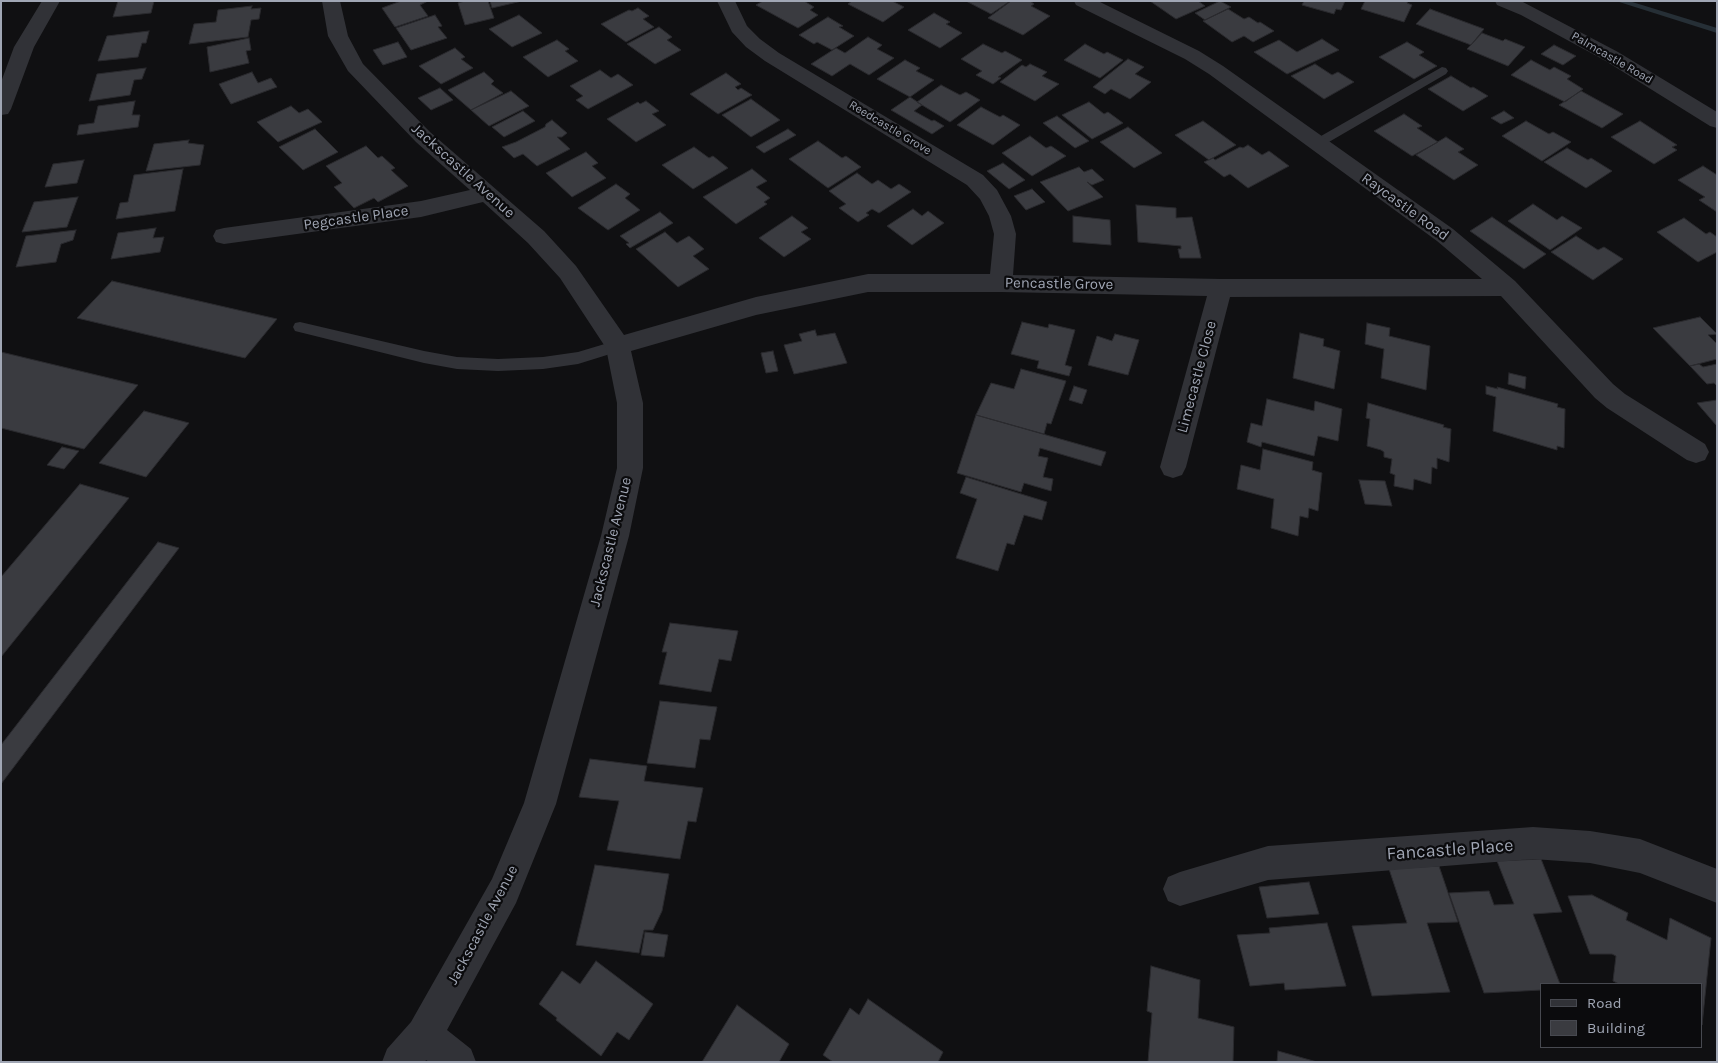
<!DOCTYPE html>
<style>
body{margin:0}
#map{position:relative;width:1718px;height:1063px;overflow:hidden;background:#101012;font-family:Karla,sans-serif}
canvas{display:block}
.frame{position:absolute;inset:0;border:2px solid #a0a6b4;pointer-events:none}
.legend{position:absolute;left:1540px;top:983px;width:162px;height:65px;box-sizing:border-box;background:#0b0b0d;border:1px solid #474950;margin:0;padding:6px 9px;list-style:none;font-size:15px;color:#a0a6b4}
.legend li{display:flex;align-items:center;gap:10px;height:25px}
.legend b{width:25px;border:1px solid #474950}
</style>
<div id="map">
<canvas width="1718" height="1063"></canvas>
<div class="frame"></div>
<ul class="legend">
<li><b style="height:6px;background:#313237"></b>Road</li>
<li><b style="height:14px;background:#3a3b40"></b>Building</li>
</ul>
</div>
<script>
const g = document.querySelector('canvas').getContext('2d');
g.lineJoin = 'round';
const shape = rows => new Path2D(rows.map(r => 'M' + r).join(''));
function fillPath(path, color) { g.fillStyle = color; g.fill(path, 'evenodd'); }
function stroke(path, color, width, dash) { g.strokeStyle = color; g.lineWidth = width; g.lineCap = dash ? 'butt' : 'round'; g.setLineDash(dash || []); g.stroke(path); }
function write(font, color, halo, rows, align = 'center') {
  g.font = font + ' Karla,sans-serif'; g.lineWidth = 4.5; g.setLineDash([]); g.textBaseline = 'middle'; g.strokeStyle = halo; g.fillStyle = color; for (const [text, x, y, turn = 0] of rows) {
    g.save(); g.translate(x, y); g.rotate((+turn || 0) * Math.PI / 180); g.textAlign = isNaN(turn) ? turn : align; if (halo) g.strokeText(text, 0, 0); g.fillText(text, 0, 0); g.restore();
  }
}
fillPath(shape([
 [1616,1,1629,1,1717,28,1717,33,1616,1]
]), '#262f36');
const building = shape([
 [118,1,154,1,151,13,113,17,118,1],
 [401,1,428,1,420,5,428,16,395,27,382,8,401,1],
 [465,1,488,1,494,18,465,25,458,3,465,1],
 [490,1,522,1,492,8,490,1],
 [763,1,804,1,814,7,810,10,818,15,798,28,756,5,763,1],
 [852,1,892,1,904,7,883,22,848,4,852,1],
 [966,1,1010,1,991,14,966,1],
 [1011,1,1030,1,1034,4,1031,6,1050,16,1023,35,988,18,1011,1],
 [1150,1,1198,1,1205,6,1176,19,1150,1],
 [1220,1,1231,7,1205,20,1195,13,1220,1],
 [1304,1,1345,1,1341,10,1336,9,1334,14,1302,5,1304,1],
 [1365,1,1408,1,1407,3,1412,5,1404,22,1361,9,1365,1],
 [252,6,251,9,261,8,259,19,251,20,248,37,189,44,194,24,216,22,218,10,252,6],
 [638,8,649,16,643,19,654,27,626,42,601,24,629,10,632,11,638,8],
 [1228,9,1244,19,1249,17,1258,23,1260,22,1274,31,1253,42,1244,36,1232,42,1203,21,1228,9],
 [1430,9,1484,29,1471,45,1416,24,1430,9],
 [934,13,950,22,946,24,962,33,940,48,908,30,934,13],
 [435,15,442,26,438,27,447,38,411,50,396,28,435,15],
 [519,15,542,33,512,47,489,29,519,15],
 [828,17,843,26,839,27,854,36,832,50,817,42,814,44,799,35,828,17],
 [659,27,672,37,667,40,681,50,655,64,627,44,659,27],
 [149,31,146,43,142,43,138,57,98,61,107,36,149,31],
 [1482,33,1503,41,1505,39,1525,47,1508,66,1467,49,1482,33],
 [868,37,882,45,877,49,894,58,869,75,850,64,832,76,811,64,836,48,845,53,868,37],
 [249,38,251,50,246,51,249,63,210,72,207,47,249,38],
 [1322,39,1339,50,1287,74,1254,52,1279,40,1297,52,1322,39],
 [557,40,569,49,565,51,578,61,548,77,523,57,557,40],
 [398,42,407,57,383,65,373,50,398,42],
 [1407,42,1424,52,1419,55,1437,66,1414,79,1379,57,1407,42],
 [983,44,1002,53,1005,51,1022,60,998,77,1001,78,993,84,976,75,982,71,961,59,983,44],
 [1085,44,1104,54,1107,52,1123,60,1100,78,1064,60,1085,44],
 [1554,45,1576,56,1563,65,1541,54,1554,45],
 [455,48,465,57,461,59,473,68,441,84,419,66,455,48],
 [1128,59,1144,67,1135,74,1151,82,1130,99,1111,89,1105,94,1093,87,1128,59],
 [905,60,920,68,916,71,934,80,910,97,877,79,905,60],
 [1531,60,1550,70,1554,67,1571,76,1567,79,1583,89,1565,102,1511,75,1531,60],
 [1030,64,1047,72,1042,76,1059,84,1035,101,1000,82,1022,65,1026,67,1030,64],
 [1315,64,1332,75,1338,72,1354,82,1324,99,1291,76,1315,64],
 [146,68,142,79,134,80,130,95,89,101,97,74,146,68],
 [600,70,611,78,618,74,633,85,588,109,576,100,583,96,570,86,600,70],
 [252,72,258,83,271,78,277,87,231,104,219,84,252,72],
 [484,72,494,81,491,84,503,93,471,110,448,90,484,72],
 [726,73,741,84,735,87,738,90,741,88,752,95,718,114,690,94,726,73],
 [1451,76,1471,88,1473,87,1488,96,1463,111,1428,89,1451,76],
 [941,85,960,95,966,92,980,100,950,122,917,102,941,85],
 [440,88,453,100,431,110,418,98,440,88],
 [511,91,529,106,489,126,471,110,511,91],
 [1581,91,1623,114,1602,128,1559,105,1581,91],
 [910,97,922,105,914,111,932,121,934,120,944,126,932,134,891,110,910,97],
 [751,99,780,120,751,137,722,115,751,99],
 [135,101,132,115,140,115,138,127,77,135,79,125,94,123,98,106,135,101],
 [646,101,659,111,652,114,666,125,636,142,607,119,638,102,640,104,646,101],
 [1089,102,1104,114,1108,112,1123,123,1092,139,1062,115,1089,102],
 [291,106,299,113,308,109,322,122,278,142,257,122,291,106],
 [981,107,1000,117,1003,115,1020,125,993,145,957,125,981,107],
 [523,111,535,121,504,137,492,127,523,111],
 [1504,111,1514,118,1501,124,1491,118,1504,111],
 [1404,114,1422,126,1417,128,1438,142,1412,156,1374,131,1404,114],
 [1057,116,1089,141,1075,148,1043,123,1057,116],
 [552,120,567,133,562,137,557,137,570,149,537,166,523,154,514,158,502,147,516,142,545,127,546,124,552,120],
 [1203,121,1236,145,1209,160,1175,135,1203,121],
 [1526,121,1549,134,1553,132,1571,142,1542,161,1502,136,1526,121],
 [1640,121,1677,145,1672,147,1677,150,1654,164,1611,137,1640,121],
 [1128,127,1162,153,1134,168,1100,142,1128,127],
 [315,129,338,152,303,170,279,147,315,129],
 [788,129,796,135,764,153,756,147,788,129],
 [1030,136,1046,148,1051,146,1066,156,1032,176,1002,153,1030,136],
 [1446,137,1464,149,1458,152,1478,165,1454,180,1416,155,1446,137],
 [189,140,188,143,204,145,200,165,146,171,154,144,189,140],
 [818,141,842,158,846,156,861,167,828,188,789,159,818,141],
 [1248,145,1262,155,1269,151,1289,166,1248,188,1230,174,1224,177,1204,162,1213,158,1215,160,1240,147,1243,148,1248,145],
 [366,146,378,158,382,156,395,168,391,170,408,186,378,202,374,198,354,208,334,187,342,183,326,166,366,146],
 [694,147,709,158,713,156,728,168,693,189,662,165,694,147],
 [1567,148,1588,160,1591,158,1612,171,1586,188,1544,162,1567,148],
 [586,152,598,163,592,166,606,178,572,197,546,173,586,152],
 [84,160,77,183,45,187,53,164,84,160],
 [1003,163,1025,180,1009,189,987,171,1003,163],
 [1703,166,1717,175,1717,212,1699,200,1705,197,1678,180,1703,166],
 [1079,167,1084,172,1092,169,1104,180,1092,185,1087,182,1103,197,1068,211,1040,182,1079,167],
 [183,169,175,211,116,219,120,203,128,202,134,175,183,169],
 [752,169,767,181,756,187,770,198,764,202,767,204,736,224,703,197,752,169],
 [857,173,872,184,878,180,891,189,899,184,911,192,879,213,872,209,866,213,869,215,858,222,839,208,846,204,829,191,857,173],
 [616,184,630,194,625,198,640,210,608,230,578,208,616,184],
 [1032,189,1045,202,1026,210,1014,196,1032,189],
 [78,197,67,227,22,232,34,202,78,197],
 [1533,204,1557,220,1562,216,1582,228,1550,250,1508,221,1533,204],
 [1136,205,1176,208,1176,218,1192,217,1201,258,1180,258,1178,249,1181,249,1181,246,1138,242,1136,205],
 [913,209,922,216,928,211,944,223,912,245,887,226,913,209],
 [660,212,673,223,630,248,626,244,629,243,620,236,660,212],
 [792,216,808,228,801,232,811,239,784,257,759,238,792,216],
 [1073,216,1110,220,1111,245,1073,242,1073,216],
 [1492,217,1546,254,1524,269,1470,231,1492,217],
 [1684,218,1706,234,1710,232,1717,237,1717,252,1698,262,1657,232,1684,218],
 [156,228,153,238,164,237,160,252,111,259,118,233,156,228],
 [76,230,73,240,61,244,56,262,16,267,26,236,76,230],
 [665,232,677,243,689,236,704,249,693,256,709,269,678,287,636,249,665,232],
 [1576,236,1598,250,1604,247,1623,259,1593,280,1551,252,1576,236],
 [112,281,277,319,245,358,77,318,112,281],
 [1700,317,1717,334,1708,335,1717,344,1717,359,1690,366,1653,328,1700,317],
 [1022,322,1048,328,1049,324,1075,330,1065,365,1072,367,1069,376,1037,368,1039,361,1011,354,1022,322],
 [1367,323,1390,328,1389,336,1430,346,1426,390,1381,378,1384,349,1365,344,1367,323],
 [815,330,817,336,835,333,847,363,794,374,784,345,802,341,799,334,815,330],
 [1300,333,1324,339,1323,346,1340,351,1334,389,1293,378,1300,333],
 [1115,334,1139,340,1128,375,1088,365,1097,336,1112,341,1115,334],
 [773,351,778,371,766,373,761,353,773,351],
 [1,352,138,385,84,449,1,428,1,352],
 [1699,364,1703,367,1717,364,1717,386,1714,383,1707,384,1690,366,1699,364],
 [1021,369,1066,381,1051,424,1047,423,1044,434,976,415,991,383,1014,389,1021,369],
 [1509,373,1526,377,1525,389,1508,384,1509,373],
 [1074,386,1087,390,1082,404,1069,400,1074,386],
 [1486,386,1498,389,1497,387,1558,404,1557,407,1565,409,1564,448,1557,446,1557,450,1493,431,1496,397,1486,394,1486,386],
 [1267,399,1314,411,1315,401,1342,409,1338,441,1318,436,1314,456,1262,442,1261,447,1247,442,1251,423,1262,426,1267,399],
 [1717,400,1717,425,1716,425,1697,403,1717,400],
 [1368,403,1444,425,1443,427,1451,429,1449,462,1437,458,1437,469,1432,467,1431,484,1414,479,1413,490,1394,486,1395,475,1390,473,1392,459,1384,457,1384,452,1381,450,1367,446,1370,419,1366,418,1368,403],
 [144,411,189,423,146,477,99,463,144,411],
 [976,415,1106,452,1101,466,1040,448,1038,456,1048,458,1043,477,1053,479,1051,491,1024,483,1021,492,957,473,976,415],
 [62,447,79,451,64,469,47,465,62,447],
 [1263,449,1313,462,1312,470,1322,473,1318,511,1309,508,1308,518,1300,516,1298,536,1271,528,1274,499,1237,489,1241,465,1260,470,1263,449],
 [966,477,1047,502,1042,520,1024,515,1014,545,1007,543,998,571,956,558,977,499,960,493,966,477],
 [1359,480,1385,481,1392,506,1365,504,1359,480],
 [80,484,129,498,1,657,1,577,80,484],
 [158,542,179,548,1,784,1,745,158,542],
 [670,623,738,631,731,661,719,659,711,692,659,684,667,652,662,652,670,623],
 [660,701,717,707,710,740,700,739,695,768,647,763,660,701],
 [590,759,647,766,644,781,703,788,696,822,688,821,680,859,607,850,619,801,579,797,590,759],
 [1541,859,1562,912,1533,914,1560,984,1542,984,1542,990,1484,993,1449,893,1489,891,1494,905,1514,904,1497,861,1541,859],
 [595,865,669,874,662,911,653,930,644,930,639,953,576,945,595,865],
 [1439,866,1458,922,1427,923,1450,992,1372,996,1352,926,1407,923,1389,869,1439,866],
 [1309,882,1319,914,1267,918,1259,887,1309,882],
 [1592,895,1628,913,1626,920,1667,940,1670,918,1711,938,1702,1025,1702,984,1619,984,1613,981,1616,956,1612,954,1590,954,1568,896,1592,895],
 [1327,923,1346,986,1285,990,1284,983,1250,986,1237,935,1270,933,1269,928,1327,923],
 [645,932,668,935,664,957,641,955,645,932],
 [596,961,653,1004,629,1040,617,1032,601,1056,556,1020,557,1018,539,1004,562,971,580,984,596,961],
 [1151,966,1200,980,1198,1018,1234,1027,1233,1062,1148,1062,1152,1013,1147,1011,1151,966],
 [868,999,943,1052,938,1062,833,1062,823,1055,850,1008,859,1015,868,999],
 [737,1005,789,1044,779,1062,702,1062,737,1005],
 [1278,1051,1317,1062,1277,1062,1278,1051]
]);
fillPath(building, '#3a3b40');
stroke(building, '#2a2a2e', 1);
fillPath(shape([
 [1442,67,1446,68,1448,71,1446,74,1322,146,1314,146,1312,143,1314,140,1442,67],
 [300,322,424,351,457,357,498,359,543,357,578,352,618,340,623,342,625,346,623,350,578,364,543,369,498,371,457,369,424,363,295,331,293,327,295,323,300,322]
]), '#313237');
fillPath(shape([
 [322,1,340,1,348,36,363,64,430,132,544,231,576,266,624,335,756,297,868,274,990,274,994,234,989,216,980,199,967,185,765,61,746,47,732,32,717,1,735,1,747,26,760,39,779,53,983,175,997,190,1011,216,1016,234,1013,275,1221,279,1482,279,1437,241,1209,74,1185,59,1076,5,1074,1,1098,1,1199,51,1223,66,1453,229,1515,281,1613,384,1625,394,1705,444,1709,452,1705,460,1696,463,1687,460,1607,408,1595,398,1501,296,1230,297,1186,467,1182,475,1173,478,1164,475,1160,467,1207,296,1001,292,868,292,756,315,631,351,643,403,643,468,629,536,556,804,516,903,447,1030,471,1049,476,1062,429,1062,426,1060,425,1062,382,1062,387,1049,411,1022,492,879,524,803,601,536,617,468,617,403,606,348,560,278,528,243,483,202,421,217,224,244,216,242,213,236,216,230,224,228,421,201,470,190,416,142,348,71,328,36,322,1],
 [1495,1,1521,1,1618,52,1717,112,1717,128,1710,126,1604,60,1521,15,1497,5,1495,1],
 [1533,827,1590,831,1640,839,1717,869,1717,903,1640,873,1590,863,1533,859,1268,880,1180,906,1168,901,1163,889,1168,877,1180,872,1268,846,1533,827]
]), '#313237');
fillPath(shape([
 [42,1,60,1,34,47,11,109,8,114,1,115,1,82,14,47,42,1]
]), '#313237');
write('12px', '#a0a6b4', '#0b0b0d', [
 ["Palmcastle Road",1612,58,30],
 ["Reedcastle Grove",890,128,31]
]);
write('15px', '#a0a6b4', '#0b0b0d', [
 ["Jackscastle Avenue",463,171,42],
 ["Raycastle Road",1405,207,36],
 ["Pegcastle Place",356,218,-8],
 ["Pencastle Grove",1059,284,1],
 ["Limecastle Close",1197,377,-75],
 ["Jackscastle Avenue",611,542,-76],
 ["Jackscastle Avenue",483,925,-62]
]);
write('18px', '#a0a6b4', '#0b0b0d', [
 ["Fancastle Place",1450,850,-4]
]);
</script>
